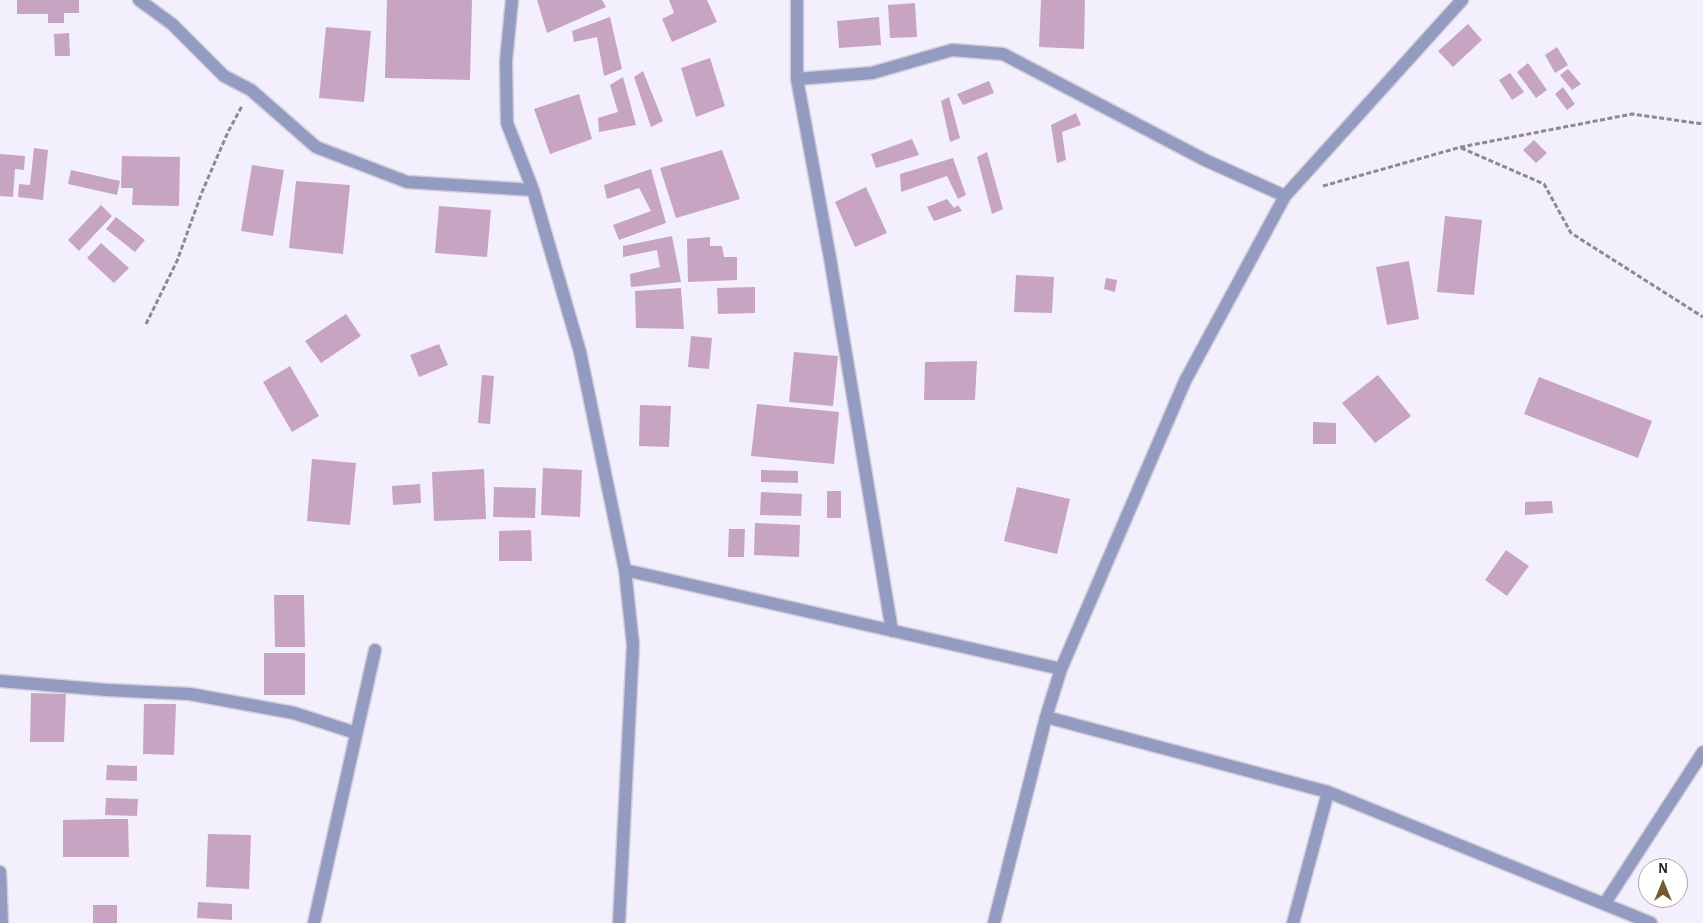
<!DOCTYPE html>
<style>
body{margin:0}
#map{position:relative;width:1703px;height:923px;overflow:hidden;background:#f4effc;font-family:"Alegreya Sans",sans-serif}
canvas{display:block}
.north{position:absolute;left:1638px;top:858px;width:50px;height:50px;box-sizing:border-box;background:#fff;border:1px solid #a6a5a9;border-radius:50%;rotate:0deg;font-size:14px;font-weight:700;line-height:20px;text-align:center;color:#211d28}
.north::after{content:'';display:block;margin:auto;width:18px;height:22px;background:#745d2d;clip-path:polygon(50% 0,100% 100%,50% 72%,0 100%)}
</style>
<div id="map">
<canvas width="1703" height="923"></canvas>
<div class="north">N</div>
</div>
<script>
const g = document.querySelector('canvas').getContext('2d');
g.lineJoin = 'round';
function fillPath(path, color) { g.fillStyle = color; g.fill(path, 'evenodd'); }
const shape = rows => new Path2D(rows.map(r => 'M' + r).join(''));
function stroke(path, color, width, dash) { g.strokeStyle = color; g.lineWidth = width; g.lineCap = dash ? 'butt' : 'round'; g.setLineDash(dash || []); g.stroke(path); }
fillPath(shape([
 [17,0,79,0,79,13,64,13,64,23,48,23,48,14,17,14],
 [387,0,472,0,470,80,385,78],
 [537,0,602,0,606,7,547,33],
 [669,0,707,0,717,22,672,42,662,19,674,13],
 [1041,0,1085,0,1084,49,1039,47],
 [915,3,917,37,890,38,888,5],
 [610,17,622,69,604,76,597,37,574,42,572,31],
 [879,17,881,45,839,48,837,21],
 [1468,24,1482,40,1453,67,1438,51],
 [326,27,371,31,364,102,319,98],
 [69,33,70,56,55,56,54,34],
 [1557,47,1568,65,1555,73,1545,55],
 [710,58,725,106,696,117,681,68],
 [1528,63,1547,90,1536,98,1517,72],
 [1568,69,1581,84,1572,90,1560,75],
 [643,71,663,121,651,127,634,77],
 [1510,73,1524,92,1512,100,1499,80],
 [623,77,636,125,599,132,598,118,618,112,610,85],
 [989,81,994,93,963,105,957,94],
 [1563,87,1575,104,1567,110,1555,94],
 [579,94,592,139,550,154,534,109],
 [949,97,960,138,950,142,941,101],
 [1076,113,1081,125,1062,132,1066,160,1057,163,1051,125],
 [912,139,919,155,876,168,871,154],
 [1534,140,1547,153,1536,163,1523,150],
 [34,148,48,150,43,200,18,197,19,184,30,185],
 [722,150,740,199,676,218,660,168],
 [987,152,1003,209,992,214,977,157],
 [0,154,25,156,24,170,15,169,13,197,0,196],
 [122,156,180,157,179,206,132,205,133,188,121,188],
 [953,158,966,195,958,199,947,176,901,192,900,174],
 [252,165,284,170,273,236,241,231],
 [651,169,666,223,619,240,613,225,651,211,639,188,607,199,604,185],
 [71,170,120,181,117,195,68,184],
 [296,181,350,185,343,254,289,248],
 [866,187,887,233,855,247,835,202],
 [947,199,954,208,958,205,962,211,934,221,927,207],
 [101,205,112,216,79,251,68,240],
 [439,206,491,210,487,257,435,253],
 [1445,216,1482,220,1474,295,1437,292],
 [116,217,145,240,135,252,106,229],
 [672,236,681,282,631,287,630,274,660,267,657,250,623,257,623,246],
 [710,237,710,246,722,246,724,257,737,257,737,280,688,282,687,239],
 [101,243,129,268,114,283,87,258],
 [1409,261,1419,319,1387,325,1376,267],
 [1016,275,1054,277,1052,313,1014,312],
 [1106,278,1117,280,1115,292,1104,289],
 [755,287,755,313,718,314,717,288],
 [681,288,684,329,636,328,635,291],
 [346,314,361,336,321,363,305,341],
 [691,336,712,338,709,369,688,367],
 [439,344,448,365,419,377,410,355],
 [794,352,838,356,833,406,789,402],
 [977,361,975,400,924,400,925,362],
 [290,366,319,416,292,432,263,382],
 [482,375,494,376,490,424,478,423],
 [1378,375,1411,416,1375,443,1342,403],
 [1539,377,1652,421,1638,458,1524,414],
 [757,404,839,412,834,464,751,456],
 [640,405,671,406,669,447,639,446],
 [1313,422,1336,423,1336,444,1313,444],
 [312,459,356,463,350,525,307,521],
 [543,468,582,470,580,517,541,515],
 [484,469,486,519,434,521,432,472],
 [761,470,798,471,798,483,761,482],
 [420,484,421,503,393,505,392,486],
 [494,487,536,488,535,518,493,517],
 [1017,487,1070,499,1057,554,1004,541],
 [827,491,841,491,841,518,827,518],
 [761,492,802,494,801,516,760,515],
 [1552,501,1553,513,1525,515,1525,502],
 [755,523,800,525,799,557,754,555],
 [729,529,745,529,744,557,728,557],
 [531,530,532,561,499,561,499,531],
 [1506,550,1529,566,1507,596,1485,580],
 [274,595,304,595,305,647,275,647],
 [264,653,305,653,305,695,264,695],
 [31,693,66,694,64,742,30,742],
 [144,704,176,704,174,755,143,754],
 [107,765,137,766,137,781,106,780],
 [106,798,138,799,137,816,105,815],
 [106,819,128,819,129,857,63,857,63,820],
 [208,834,251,835,249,889,206,887],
 [198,902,232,904,232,920,197,918],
 [93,905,117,905,117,923,93,923]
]), '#c8a4c3');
const street = shape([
 [139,0,172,24,224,76,251,90,316,147,407,182,533,190],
 [512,0,506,61,507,123,533,190,580,352,625,570,633,645,619,923],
 [797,0,797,79,830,258,892,631],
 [797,79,872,73,952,50,1003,54,1205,160,1285,196],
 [625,570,1061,669],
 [0,681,107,690,190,694,294,713,356,733],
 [1046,717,1328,792,1651,923],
 [0,872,2,923],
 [1605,903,1703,752],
 [314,923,375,650],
 [994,923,1046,717,1061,669,1185,381,1285,196,1462,0],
 [1293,923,1328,792]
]);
stroke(street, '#d2cdda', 15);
stroke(shape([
 [1461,148,1544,184,1571,233,1703,317],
 [1323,186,1461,147,1632,114,1703,124],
 [146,324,177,261,202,192,228,132,242,106]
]), '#8d8894', 3, [5, 2.5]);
stroke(street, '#939cc0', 12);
</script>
